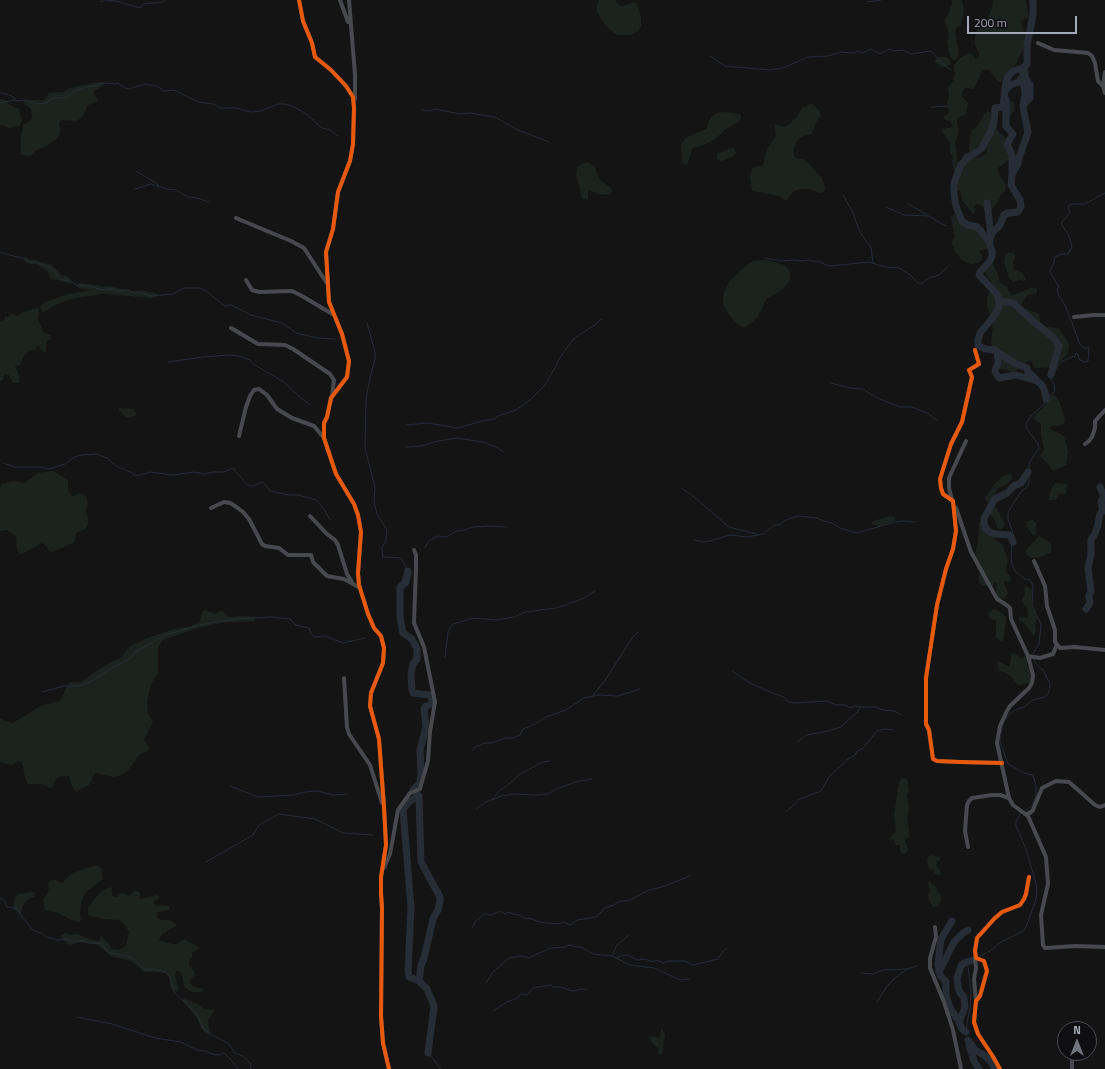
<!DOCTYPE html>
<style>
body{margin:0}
#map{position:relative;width:1105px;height:1069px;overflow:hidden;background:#141414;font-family:"Titillium Web",sans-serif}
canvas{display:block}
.north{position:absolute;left:1057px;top:1021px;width:40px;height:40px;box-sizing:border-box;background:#0f0e10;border:1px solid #4b4c52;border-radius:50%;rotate:0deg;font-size:11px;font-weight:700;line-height:16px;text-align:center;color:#a5a8b6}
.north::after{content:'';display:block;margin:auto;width:14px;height:18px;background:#72747d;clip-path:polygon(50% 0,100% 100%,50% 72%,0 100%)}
.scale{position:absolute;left:967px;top:16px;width:110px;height:18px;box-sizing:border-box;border:2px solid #a5a8b6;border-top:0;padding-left:5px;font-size:12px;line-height:14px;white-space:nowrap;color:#a5a8b6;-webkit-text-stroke:3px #0f0e10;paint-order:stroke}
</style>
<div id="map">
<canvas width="1105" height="1069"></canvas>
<div class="north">N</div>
<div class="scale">200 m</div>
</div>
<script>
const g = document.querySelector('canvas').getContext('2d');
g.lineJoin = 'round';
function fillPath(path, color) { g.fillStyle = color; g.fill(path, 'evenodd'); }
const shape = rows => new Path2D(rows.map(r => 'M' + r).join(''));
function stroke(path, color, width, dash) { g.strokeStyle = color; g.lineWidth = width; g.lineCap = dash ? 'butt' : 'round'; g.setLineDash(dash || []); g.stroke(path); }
fillPath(shape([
 [599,0,615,0,620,6,624,6,633,2,637,3,641,17,641,26,637,32,630,35,617,35,614,33,604,24,597,12,597,5],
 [952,0,962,0,964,11,961,25,956,28,955,31,959,54,956,60,953,60,950,56,947,42,949,38,948,29,944,21,949,13,950,7,952,5],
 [993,0,1025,0,1026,1,1029,17,1029,18,1024,19,1021,22,1026,37,1023,49,1014,68,1010,72,1005,81,998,82,989,70,984,70,981,73,974,89,965,88,962,93,962,97,968,103,966,114,957,118,957,124,959,130,955,144,957,156,956,171,955,171,952,164,953,157,950,153,950,143,945,135,941,132,943,129,953,127,950,121,945,120,943,117,949,113,949,111,947,103,949,96,948,88,953,81,955,75,954,65,961,57,968,53,972,54,976,59,979,57,979,53,975,45,975,37,979,26,986,22,988,17,992,9],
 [938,57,945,57,948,58,951,64,945,67,941,67,935,62,936,59],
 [98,82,103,83,104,85,94,91,93,94,98,99,98,101,88,105,82,117,77,121,61,120,59,123,60,130,59,135,56,139,47,146,41,148,35,151,30,156,21,155,21,136,23,125,31,120,32,116,31,109,24,103,24,100,44,100,49,93,64,92,69,88,90,84],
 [0,99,5,100,10,105,19,109,22,121,19,126,10,128,2,125,0,126],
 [1011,101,1014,102,1015,111,1011,114,1008,120,1002,121,1002,114,1005,111,1008,102],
 [812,104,820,111,820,117,816,122,812,134,803,136,797,141,794,148,794,156,798,159,804,159,808,163,822,178,825,187,824,192,820,193,809,189,800,189,794,191,786,201,781,197,775,195,752,191,750,176,752,169,753,167,762,166,764,161,768,147,776,137,774,124,785,127,797,117,802,108],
 [722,112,734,113,741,115,741,118,739,122,725,129,721,134,712,141,701,146,695,147,692,149,687,165,682,163,681,145,684,140,687,137,706,129,711,117,717,113],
 [987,112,994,113,995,115,991,129,981,145,975,147,974,152,971,154,969,149,970,135,972,130,977,126,985,113],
 [994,126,997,126,997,130,1007,139,1009,142,1009,160,998,168,999,174,1006,185,1005,191,1001,195,997,203,992,209,989,215,987,215,982,206,978,204,974,206,975,212,973,214,962,200,960,191,956,192,956,177,962,165,970,158,980,158,986,153,987,141],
 [731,148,734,148,736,153,732,157,722,161,717,159,717,154],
 [588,162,594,166,600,180,610,187,612,190,611,194,610,195,598,194,589,190,588,191,588,200,582,198,576,174,577,168,581,164],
 [953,214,958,215,964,226,978,229,988,243,989,248,979,251,982,255,982,259,979,262,973,264,968,263,961,259,955,252,952,244,952,241,955,238,951,218],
 [1008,253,1013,253,1015,255,1013,264,1014,269,1022,273,1026,279,1025,281,1019,280,1013,282,1009,277,1004,263,1005,256],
 [26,257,29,260,35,260,51,265,55,268,61,275,69,277,71,281,69,283,51,279,47,271,41,267,35,264,31,264,25,262,24,260,24,258],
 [767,260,784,265,788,268,790,274,789,282,779,292,767,298,758,317,744,328,738,325,729,315,723,303,723,295,729,282,742,269,753,261],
 [988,261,992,262,998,274,1000,283,1007,287,1011,296,1031,288,1035,288,1037,289,1037,293,1028,295,1021,304,1024,308,1037,313,1039,315,1041,326,1058,328,1060,330,1069,344,1068,353,1055,367,1035,368,1032,362,1030,361,1024,363,1015,372,1011,373,1009,371,999,369,997,366,996,362,1000,352,992,346,991,342,993,327,987,306,987,298,992,287,992,283,984,271],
 [78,283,96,285,103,287,109,286,131,291,145,291,158,294,157,297,153,298,102,294,71,299,53,306,44,312,42,311,40,307,45,302,69,294,93,290,80,289,78,287],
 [38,308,39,312,38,319,43,332,50,335,51,339,46,341,46,352,43,352,38,345,35,350,29,351,24,356,20,365,15,366,19,375,19,383,13,383,9,375,4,374,3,380,0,381,0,321,5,320,5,316,8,317,11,313,17,316,23,312],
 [1054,395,1056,396,1061,406,1065,419,1063,425,1051,426,1050,429,1064,436,1068,452,1066,465,1053,471,1048,464,1040,456,1044,449,1041,435,1041,425,1039,422,1035,420,1034,418,1036,414,1043,408,1049,397],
 [119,408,134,409,136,413,135,416,127,418,119,411],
 [53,471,68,480,68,490,72,497,79,493,85,495,87,499,88,505,86,510,88,520,88,524,85,529,76,533,74,542,62,548,50,552,45,545,42,543,22,554,19,554,17,550,16,537,7,530,0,531,0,487,2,484,13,481,25,483,38,473],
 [1009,474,1011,474,1012,479,1006,485,998,488,992,502,989,503,986,500,985,498,995,483,1003,476],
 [1055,483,1067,484,1066,493,1059,494,1057,498,1054,500,1049,500,1051,489],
 [994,508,997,509,1004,522,1004,526,1001,529,998,529,994,518,991,516,991,512],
 [892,516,895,518,894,521,879,526,871,524,873,521],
 [983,520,997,541,1002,544,1008,559,1006,571,1010,577,1011,581,1010,582,1004,581,1005,586,1007,589,1008,594,1004,599,1001,600,995,596,997,586,996,582,995,582,993,586,983,586,979,583,980,572,978,569,975,554,978,543,979,523],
 [1031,520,1033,520,1036,523,1036,535,1032,534,1027,527,1026,522],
 [1039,536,1049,542,1051,545,1051,552,1041,557,1031,558,1027,555,1026,550],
 [1026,586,1029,587,1032,589,1031,606,1037,617,1035,626,1036,632,1034,635,1032,634,1024,623,1019,620,1019,616,1026,618,1028,617,1028,610,1021,601,1025,594,1024,588],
 [994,609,999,611,1005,616,1006,621,1003,642,996,638,996,619,993,620,990,619,989,616,989,613],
 [205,610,216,614,219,611,222,611,229,617,245,616,255,617,255,621,221,623,201,627,163,640,159,645,158,651,158,673,151,684,147,701,148,714,153,721,144,740,149,747,148,751,140,754,129,769,122,775,114,777,95,773,89,785,76,792,73,789,69,776,58,777,54,782,53,787,51,788,48,787,41,784,28,784,25,778,22,762,18,761,12,765,0,762,0,718,5,721,13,723,40,706,60,701,68,684,71,682,79,683,102,667,122,657,130,646,148,638,177,628,190,627,199,622,203,611],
 [1015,653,1020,659,1024,656,1027,658,1027,666,1029,667,1031,671,1030,682,1028,683,1019,685,1017,684,1011,676,1001,671,998,667,997,663,998,661,1009,667,1011,660,1011,654],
 [902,778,907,779,909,790,907,796,909,808,907,818,910,837,905,839,908,851,904,854,901,853,900,845,895,845,894,840,889,839,896,831,894,815,899,782],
 [932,855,940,858,940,860,937,862,936,865,941,873,940,875,935,874,933,870,929,869,927,861,928,857],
 [97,865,101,868,103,879,87,891,82,899,80,913,81,919,80,922,74,921,56,912,45,910,43,899,47,895,49,888,48,883,51,881,55,880,62,883,72,873],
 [929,881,931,882,933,885,936,886,937,892,941,895,941,902,936,907,933,907,929,900,928,894,930,891,928,883],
 [111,887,112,888,112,896,116,897,122,893,129,896,134,891,137,891,140,893,139,898,142,899,157,895,159,897,158,899,155,900,154,903,156,906,165,905,169,906,170,910,158,912,157,917,158,919,171,921,177,925,176,926,162,934,159,940,160,941,173,944,178,944,182,940,185,940,197,946,199,948,197,950,192,953,192,958,189,961,189,965,195,974,190,981,190,983,192,986,204,989,203,992,192,992,185,988,181,973,179,971,176,971,175,975,178,988,178,991,176,992,171,988,169,977,165,973,156,972,143,972,139,967,131,961,111,956,98,945,81,942,69,945,62,939,62,935,66,933,70,935,76,934,96,941,99,941,101,936,109,944,111,949,119,950,126,946,129,932,125,925,120,920,105,919,90,916,88,914,88,908,100,892],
 [31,892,35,893,34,897,28,899,23,905,20,915,14,909,14,901,18,894],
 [185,997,189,1001,198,1004,203,1009,215,1010,208,1020,210,1034,206,1034,201,1028,197,1018,182,1000],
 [661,1029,663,1029,665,1035,662,1054,659,1054,658,1048,653,1044,650,1039,651,1036,660,1038]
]), '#1c231e');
stroke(shape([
 [100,0,102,2,105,0,116,1,140,8,143,4,163,2,165,0],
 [867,2,881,0],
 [710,56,725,66,770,70,783,68,808,57,828,56,840,52,854,53,857,51,863,53,871,49,880,54,889,49,894,51,903,50,911,54,931,51,943,64,951,70],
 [0,92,12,96,17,101,25,100,38,104,46,103,53,98,65,98,76,90,80,90,86,87,94,86,103,83,115,84,118,83,125,88,129,89,144,84,157,86,164,91,174,90,198,102,213,104,221,108,237,108,250,112,261,111,278,104,286,104,294,107,305,113,322,128,330,130,338,136],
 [0,103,15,100],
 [931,107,951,106],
 [422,110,430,111,435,109,460,114,470,113,495,117,518,130,549,142],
 [136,171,156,183,159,186],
 [135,189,151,184,167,189,176,190,188,197,197,198,209,202],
 [843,195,853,213,860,232,871,248,873,263],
 [907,203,927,215],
 [886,207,904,215,929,216,940,223,946,226],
 [0,252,13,256,23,258,29,262,36,262,49,267,55,271,59,279,63,280,69,280,78,286,84,285,94,287,101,290,111,289,118,291,128,290,134,293,140,292,150,296,173,294,184,288,200,288,206,291,225,306,231,305,251,315,282,323,296,333,318,338,335,339],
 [765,258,781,261,794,260,801,261,809,260,815,262,819,261,826,265,830,266,869,262,885,267,899,268,909,274,918,283,921,284,929,278,939,275,948,266],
 [367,323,375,352,375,359,369,382,366,400,365,448,375,487,374,502,377,514,387,530,386,540,382,548,383,557,401,558,406,567,400,587],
 [168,362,204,357,229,355,239,356,250,360,253,364,284,382,302,399,311,405],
 [831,383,849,388,863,389,875,397,900,407,912,407,927,413,938,421],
 [406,425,427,423,458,428,482,421,495,419,498,416,516,410,530,400,545,385,563,353,573,340,579,335,595,325,601,319],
 [406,447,422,446,438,441,457,438,483,442,496,447,504,452],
 [3,463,15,467,40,467,49,469,65,464,74,457,82,455,96,454,107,458,116,466,133,473,135,476,151,472,173,475,194,472,205,474,213,472,224,472,233,468,247,485,254,486,259,483,263,482,270,491,289,495,298,495,316,500,324,509,330,520],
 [681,488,693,496,729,527,757,534],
 [694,540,703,542,710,541,730,535,747,537,763,534,775,525,779,525,786,520,798,516,817,518,823,521,832,523,840,528,857,533,895,522,902,521,915,522],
 [425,547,430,540,438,536,447,537,456,531,465,530,472,527,487,526,507,527],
 [1033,654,1039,644,1041,625,1032,605,1033,585,1030,580,1025,579,1016,572,1012,565,1011,555,1013,533,1008,519,1008,512,1021,492,1028,486,1029,482,1029,463,1039,448,1038,444,1027,429,1026,424,1030,417,1043,405,1046,399,1055,391,1054,384,1051,380,1051,375,1062,361,1075,356,1076,353,1078,355,1079,359,1084,362,1088,361,1089,348,1084,348,1080,344,1065,305,1059,296,1057,290,1059,287,1050,272,1051,268,1053,266,1055,257,1061,254,1068,254,1072,247,1070,238,1062,225,1062,222,1070,213,1068,206,1071,204,1085,204,1105,193],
 [445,657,448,632,453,624,474,618,496,620,514,617,525,612,556,608,574,602,584,598,595,591],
 [732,671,750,683,772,693,784,697,787,701,793,703,827,701,836,705,846,705,850,708,855,706,861,707],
 [42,692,64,686,80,686,90,682,112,668,118,665,132,657,135,652,165,635,199,625,235,619,271,617,290,619,296,625,309,628,311,634,314,637,325,636,343,643,365,638],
 [593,695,604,682,632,638,638,632],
 [1001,733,1004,721,1009,715,1015,710,1024,707,1033,700,1045,697,1049,692,1050,683,1047,678,1044,671,1036,664,1034,659],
 [1000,736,1000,742,1008,764,1024,773,1032,775,1034,778,1036,786,1036,796,1032,806,1024,811],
 [797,742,806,735,824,732,841,727,858,711,861,707,877,707,882,710,894,711,901,715],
 [472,751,475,747,481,745,485,743,491,743,506,738,513,738,520,735,523,729,535,724,546,717,566,710,584,698,598,695,618,696,640,689],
 [230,786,258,797,294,795,304,792,318,791,333,795,348,794],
 [493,799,499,791,513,781,518,775,543,762,550,761],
 [476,809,486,802,502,796,513,794,536,795,548,794,556,789,579,781,592,779],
 [786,812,800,799,821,791,829,777,848,759,855,755,857,751,862,749,877,731,884,729,894,730],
 [206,862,253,835,259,825,279,814,315,819,343,833,373,835],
 [0,898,4,900,7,907,15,908,19,911,22,917,33,930,41,933,46,937,57,940,68,939,74,942,83,941,89,943,97,943,101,944,110,953,131,957,145,970,152,969,166,972,170,976,174,992,195,1012,201,1022,203,1028,212,1035,228,1043,235,1053,243,1056,250,1063,251,1069],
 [472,928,476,921,484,914,492,915,500,911,505,914,508,912,513,914,520,915,524,918,532,919,539,922,558,924,564,922,570,925,577,920,596,917,605,908,614,905,618,902,630,900,649,890,662,887,685,878,691,875],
 [612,956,617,945,629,935],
 [979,957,993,949,1001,942,1023,931,1026,927,1036,899,1037,887,1035,880,1026,849,1016,826,1016,821,1021,812],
 [616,958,620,956,628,955,637,960,644,959,654,962,657,960,663,963,669,961,685,961,693,965,718,959,723,951,726,949],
 [861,973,873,974,883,970,907,969],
 [486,983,493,972,509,958,522,956,529,958,537,954,551,948,565,947,569,945,577,947,581,947,593,954,612,956,630,965,654,968,680,980,689,979],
 [877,1002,887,986,894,979,907,969,917,966],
 [493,1011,507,1002,517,998,520,994,527,995,533,988,551,985,553,987,560,987,573,991,581,989,588,990],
 [76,1017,112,1024,155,1038,181,1042,197,1050,206,1051,212,1054,219,1055,224,1053,233,1062,238,1069],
 [966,1035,967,1023,970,1008,971,993,968,965,970,962,973,960],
 [428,1053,441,1069]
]), '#272d36', 1);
stroke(shape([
 [1033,0,1033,15,1027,45,1027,64,1023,68,1013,71,1009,75,1006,82,1003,105,1002,107,995,108,994,122,990,133,982,148,974,154,966,158,965,161,961,164,954,183,954,194,956,206,962,221,968,225,977,227,981,231,989,242,992,251,992,256,990,261,980,272,979,275,997,294,999,301,999,307,995,315,980,333,978,340,978,345,985,349,995,350,997,352,998,362,995,371,997,375,999,378,1016,375,1037,381,1042,385,1045,392,1046,399],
 [1006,90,1010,85,1019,82,1023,76],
 [1023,105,1030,98,1030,85,1025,77,1025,72],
 [1012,174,1018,164,1019,158,1028,132,1023,107,1025,94,1023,75],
 [987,203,991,236],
 [989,242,992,233,1000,225,1004,215,1008,213,1018,212,1021,207,1020,200,1011,185,1012,175,1012,155,1007,144,1013,134,1006,126,1006,100],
 [999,301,1013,303,1034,322,1054,338,1059,346,1051,375],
 [997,352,1014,363,1027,368,1028,372,1036,379],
 [1013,542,1010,535,996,534,990,532,986,529,984,523,984,518,995,499,1007,493,1014,486,1021,483,1028,472],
 [408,571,408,574,406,582,400,587,400,617,403,633,412,639,417,649,417,659,413,664,411,674,412,690,413,693,430,695,432,700,432,704,426,706,424,709,426,727,420,750,421,774,420,783,413,790,419,796,410,801,403,809,411,908,408,971,409,977,419,981],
 [1086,609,1090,603,1089,596,1091,591,1088,567,1091,555,1091,539,1094,536,1098,525,1100,514,1103,511,1101,502,1104,496,1100,487],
 [419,796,421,862,440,897,440,901,438,910,433,919,424,958,421,965,419,981,427,989,434,1006,428,1053],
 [952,921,941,939,938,964,940,975,946,982,946,996,951,1010,959,1021,962,1029,966,1032],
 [939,972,954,942,963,933,968,930],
 [959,1022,965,1007,964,997,960,993,958,987,957,978,961,966,964,963,973,960],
 [968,1040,975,1050,984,1055,992,1063,994,1069],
 [969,1045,974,1061,979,1069]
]), '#272d36', 7);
stroke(shape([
 [299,0,303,21,312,43,315,57,331,70,346,86,353,97,354,108,353,144,350,161,338,192,333,229,326,252,329,302,342,334,349,361,347,377,331,398,327,417,324,423,324,438,336,474,354,504,358,515,361,532,358,573,359,585,368,614,374,628,381,636,384,648,383,663,371,693,370,706,379,739,384,807,386,845,381,877,381,893,382,908,381,1016,383,1043,389,1069],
 [340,0,348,22],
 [349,0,355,75,355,99],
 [1038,43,1054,50,1088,53,1092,56,1095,63,1098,81,1103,86],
 [1105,72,1103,86,1105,93],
 [236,218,291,241,304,248,328,285],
 [246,280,252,290,259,292,292,291,302,296,334,315],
 [1074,317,1094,315,1105,315],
 [231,328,258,344,285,345,293,349,330,374,334,380,332,396],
 [975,350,979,364,969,370,972,377,962,422,951,444,940,479,941,488,943,494,953,501,956,531,953,549,946,569,937,605,926,678,926,724,929,730,933,759,937,761,960,762,1002,763],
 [239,436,246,407,250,396,254,390,259,389,267,395,277,409,292,418,314,426,324,438],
 [1085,444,1089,441,1092,437,1095,428,1095,421,1105,410],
 [952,500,949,488,949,478,966,441],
 [211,508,224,502,230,503,235,506,243,512,249,519,262,544,265,546,279,548,288,555,311,555,313,562,327,576,344,579,360,588],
 [956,508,971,552,997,599,1005,604,1010,608,1011,619,1028,656,1040,658,1053,654,1057,644],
 [310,516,327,534,335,540,338,545,347,574,352,582],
 [1034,561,1045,586,1047,606,1055,630,1055,642,1060,648,1075,647,1105,650],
 [1028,656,1033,675,1032,683,1029,688,1010,706,1007,711,1000,726,997,743,1009,798,1013,805,1028,816,1046,857,1048,884,1041,915,1043,945,1045,948,1075,946,1105,947],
 [344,678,347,727,349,734,370,765,382,803],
 [1025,814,1030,813,1033,810,1042,788,1056,781,1069,782,1095,805,1100,807,1105,805],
 [968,847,965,831,967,805,969,801,972,798,992,795,1000,795,1009,798],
 [384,868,390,854,398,810,410,793,420,789,421,785,428,761,430,732,435,702,424,647,414,623,416,567,416,555,414,550],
 [935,927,936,937,930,958,930,968,944,1002,953,1030,961,1069],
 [975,957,976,968,974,979,976,1001],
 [1072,1055,1072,1069],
 [1000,1069,992,1055,978,1034,974,1022,976,1001,980,996,987,971,984,961,976,958,975,951,977,938,994,919,1002,912,1020,905,1024,899,1026,894,1029,877]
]), '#48494d', 4);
stroke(shape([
 [299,0,303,21,312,43,315,57,331,70,346,86,353,97,354,108,353,144,350,161,338,192,333,229,326,252,329,302,342,334,349,361,347,377,331,398,327,417,324,423,324,438,336,474,354,504,358,515,361,532,358,573,359,585,368,614,374,628,381,636,384,648,383,663,371,693,370,706,379,739,384,807,386,845,381,877,381,893,382,908,381,1016,383,1043,389,1069],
 [975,350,979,364,969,370,972,377,962,422,951,444,940,479,941,488,943,494,953,501,956,531,953,549,946,569,937,605,926,678,926,724,929,730,933,759,937,761,960,762,1002,763],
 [1000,1069,992,1055,978,1034,974,1022,976,1001,980,996,987,971,984,961,976,958,975,951,977,938,994,919,1002,912,1020,905,1024,899,1026,894,1029,877]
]), '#e8590c', 4);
</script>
